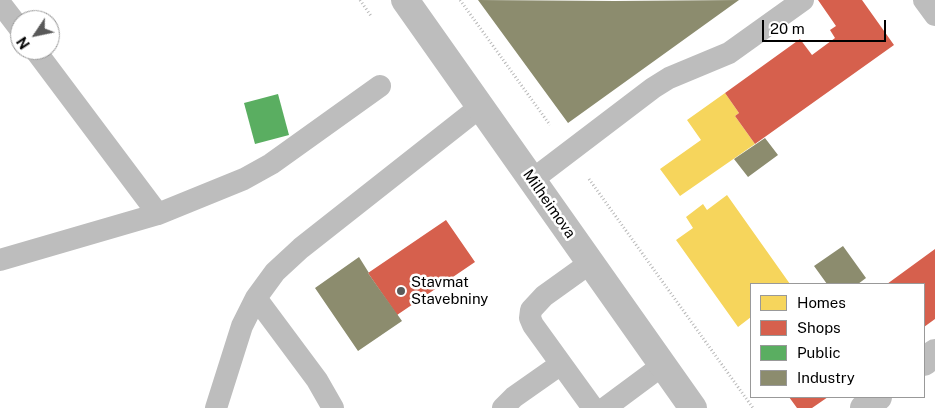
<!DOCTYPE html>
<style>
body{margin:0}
#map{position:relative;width:935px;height:408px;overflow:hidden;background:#fff;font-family:"Public Sans",sans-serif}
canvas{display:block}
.legend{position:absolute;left:750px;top:283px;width:175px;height:115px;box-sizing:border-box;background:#fff;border:1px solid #999;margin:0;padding:6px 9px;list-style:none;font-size:15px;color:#000}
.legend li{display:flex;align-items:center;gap:10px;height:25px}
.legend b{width:25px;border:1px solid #999}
.north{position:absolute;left:10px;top:10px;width:50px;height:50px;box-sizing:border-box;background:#fff;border:1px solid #999;border-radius:50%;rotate:236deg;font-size:14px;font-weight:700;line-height:20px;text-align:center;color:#000}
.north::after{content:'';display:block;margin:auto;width:18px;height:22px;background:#595959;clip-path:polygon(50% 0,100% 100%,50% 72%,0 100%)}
.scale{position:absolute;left:762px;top:20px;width:124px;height:22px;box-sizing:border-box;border:2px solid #000;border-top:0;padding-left:6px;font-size:15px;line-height:18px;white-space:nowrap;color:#000;-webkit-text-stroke:4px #fff;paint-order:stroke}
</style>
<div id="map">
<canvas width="935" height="408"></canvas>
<ul class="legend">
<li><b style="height:14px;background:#f6d55c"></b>Homes</li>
<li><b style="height:14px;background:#d6604d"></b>Shops</li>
<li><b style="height:14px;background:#5aae61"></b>Public</li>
<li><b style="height:14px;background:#8c8c6e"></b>Industry</li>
</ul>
<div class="north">N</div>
<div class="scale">20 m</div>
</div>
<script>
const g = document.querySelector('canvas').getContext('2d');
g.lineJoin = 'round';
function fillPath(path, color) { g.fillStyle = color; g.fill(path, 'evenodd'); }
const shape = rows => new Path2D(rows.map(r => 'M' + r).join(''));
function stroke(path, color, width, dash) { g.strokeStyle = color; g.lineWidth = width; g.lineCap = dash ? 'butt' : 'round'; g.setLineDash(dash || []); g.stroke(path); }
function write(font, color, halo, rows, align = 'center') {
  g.font = font + ' "Public Sans",sans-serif'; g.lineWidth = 5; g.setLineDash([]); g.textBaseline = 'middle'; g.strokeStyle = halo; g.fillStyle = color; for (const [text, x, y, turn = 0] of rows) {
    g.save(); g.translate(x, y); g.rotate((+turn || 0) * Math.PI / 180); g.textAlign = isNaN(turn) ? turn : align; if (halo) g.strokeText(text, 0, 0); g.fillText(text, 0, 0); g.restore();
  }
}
fillPath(shape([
 [725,93,739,113,735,116,755,144,680,196,660,169,701,140,687,120],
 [727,195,790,284,751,284,751,317,738,327,676,240,693,228,686,217,703,204,707,210]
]), '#f6d55c');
fillPath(shape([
 [818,0,862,0,894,45,755,144,735,116,739,113,725,93,800,39,812,55,835,38,830,30,836,26],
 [446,220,475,262,397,315,368,273],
 [935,249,935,319,924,327,924,284,887,284],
 [789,397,828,397,812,408,797,408]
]), '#d6604d');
fillPath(shape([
 [278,94,289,135,255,144,244,103]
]), '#5aae61');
fillPath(shape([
 [478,0,615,1,739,0,568,123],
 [765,138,778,155,748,177,734,159],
 [843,246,866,278,858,284,827,284,814,266],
 [359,257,369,273,368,273,402,321,358,351,315,288]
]), '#8c8c6e');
stroke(shape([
 [360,0,371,16],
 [460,0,550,125],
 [589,179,753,408]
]), '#b8b8b8', 3, [1, 2.5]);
stroke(shape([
 [924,0,935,15],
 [0,3,20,29],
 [532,180,653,88,669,78,729,53,803,0],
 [158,214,244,179,271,164,380,86],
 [0,260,158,214,35,50],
 [590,263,544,296,531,310,530,318,533,325,593,408],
 [256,298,317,380,333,408],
 [216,408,242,326,256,298,275,272,301,248,480,107],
 [503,408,514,397,561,364],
 [605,408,663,365]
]), '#bdbdbd', 22);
stroke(shape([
 [405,0,693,408],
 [924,362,935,353],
 [864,408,878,397]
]), '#bdbdbd', 28);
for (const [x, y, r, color] of [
 [401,291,5,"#595959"]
]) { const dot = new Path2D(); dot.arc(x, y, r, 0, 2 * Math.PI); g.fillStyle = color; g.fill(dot); stroke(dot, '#fff', 2); }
write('15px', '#000', '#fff', [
 ["Milheimova",549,204,55]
]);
write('15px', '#000', '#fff', [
 ["Stavmat",411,282],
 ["Stavebniny",411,299]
], 'left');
</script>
